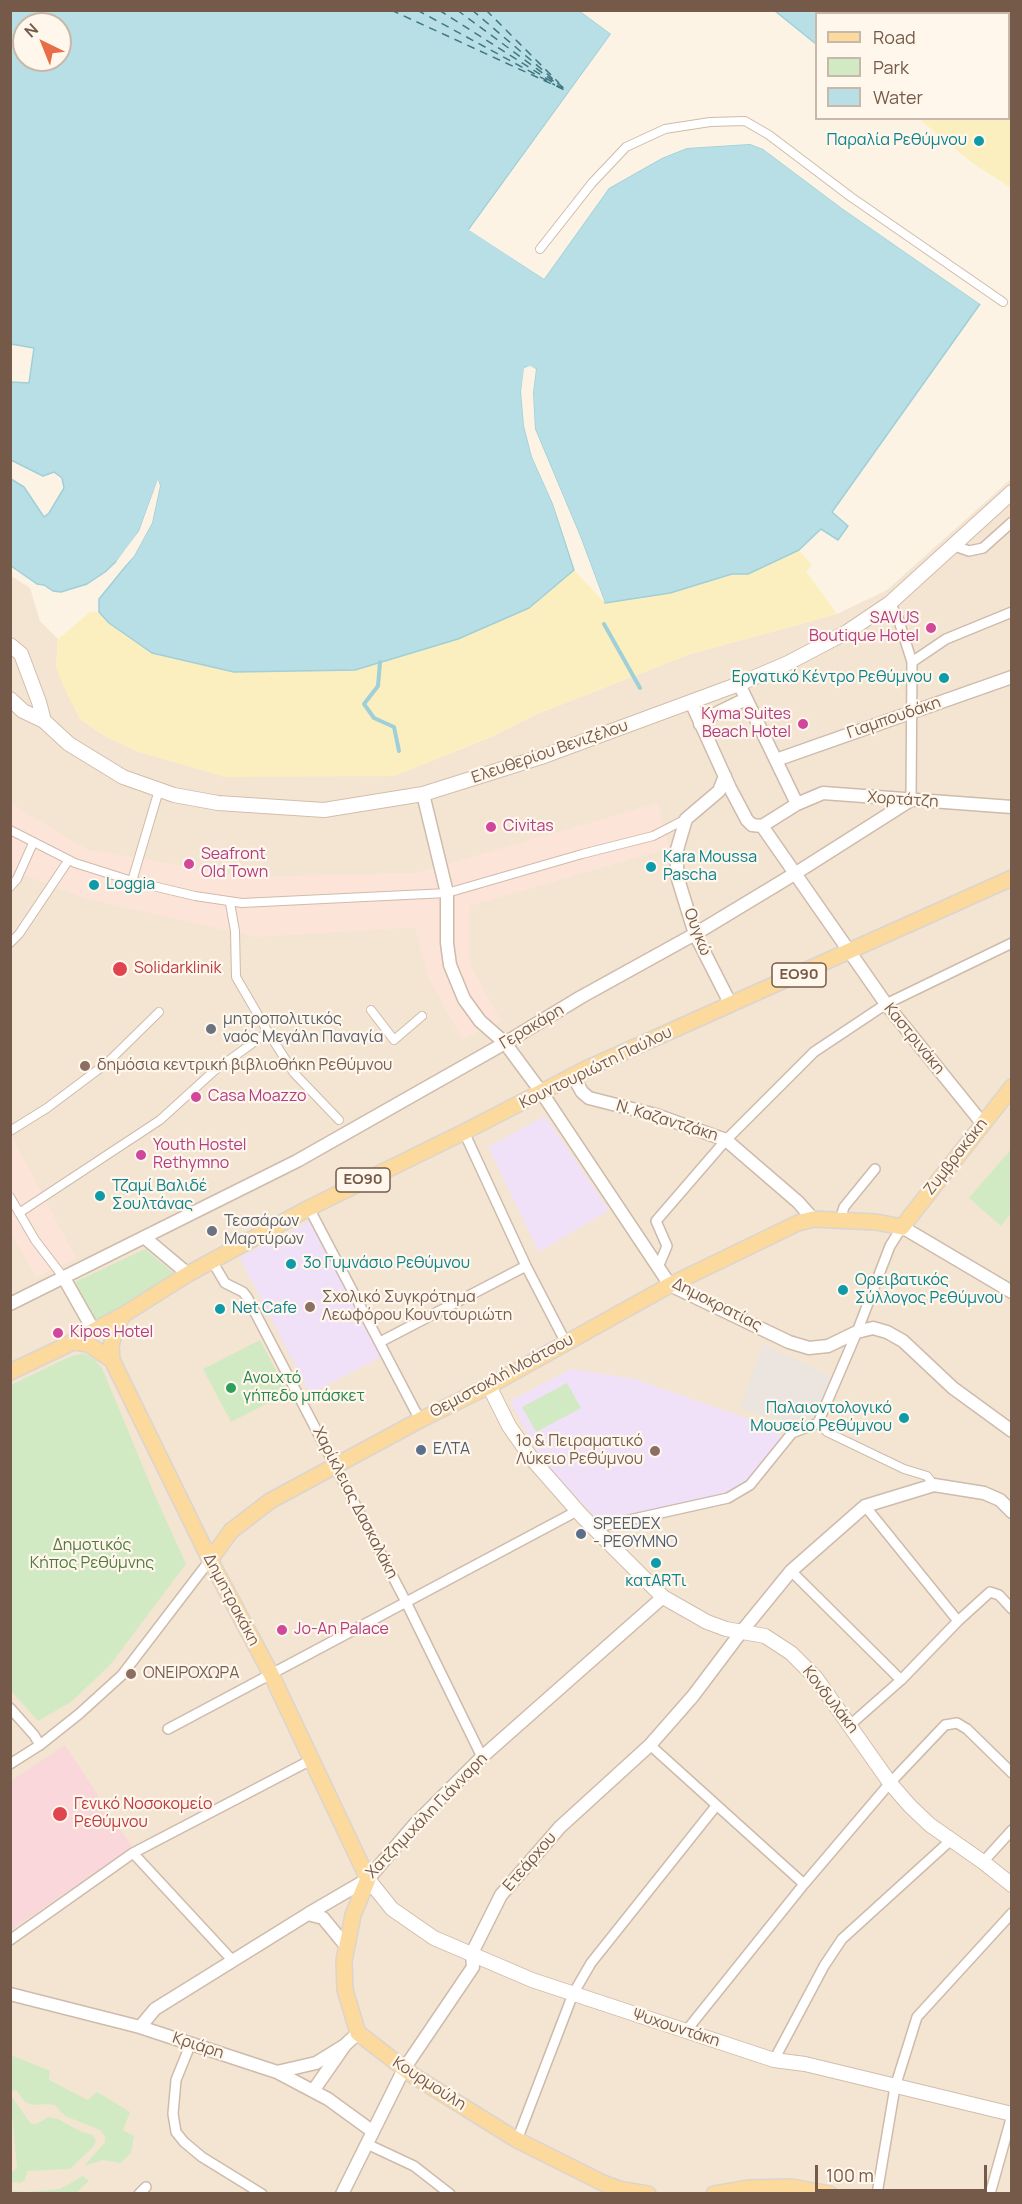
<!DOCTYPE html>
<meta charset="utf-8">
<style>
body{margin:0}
#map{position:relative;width:1022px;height:2204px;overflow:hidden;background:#fcf3e4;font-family:Manrope,sans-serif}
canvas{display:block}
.frame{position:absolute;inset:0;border:12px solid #765a49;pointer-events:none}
.legend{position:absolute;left:815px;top:12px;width:195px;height:108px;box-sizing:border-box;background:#fff7eb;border:2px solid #c8b8aa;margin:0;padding:8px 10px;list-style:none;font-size:18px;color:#765a49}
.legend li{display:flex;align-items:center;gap:12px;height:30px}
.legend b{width:30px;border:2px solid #c8b8aa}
.north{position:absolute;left:12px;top:12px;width:60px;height:60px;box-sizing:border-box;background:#fff7eb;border:2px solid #c8b8aa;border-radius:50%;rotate:317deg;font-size:16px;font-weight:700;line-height:24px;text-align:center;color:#765a49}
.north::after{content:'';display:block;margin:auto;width:21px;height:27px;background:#e86e48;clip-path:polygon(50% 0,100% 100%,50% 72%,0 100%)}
.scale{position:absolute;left:815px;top:2165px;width:172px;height:27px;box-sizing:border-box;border:3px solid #765a49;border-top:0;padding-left:8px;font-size:18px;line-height:21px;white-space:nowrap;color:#765a49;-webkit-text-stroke:4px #fff7eb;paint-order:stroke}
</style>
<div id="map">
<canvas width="1022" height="2204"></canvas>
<div class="frame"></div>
<ul class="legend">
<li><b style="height:8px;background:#fcd99c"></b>Road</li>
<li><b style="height:16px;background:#d2eac3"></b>Park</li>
<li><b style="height:16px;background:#b9dfe6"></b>Water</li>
</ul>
<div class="north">N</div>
<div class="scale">100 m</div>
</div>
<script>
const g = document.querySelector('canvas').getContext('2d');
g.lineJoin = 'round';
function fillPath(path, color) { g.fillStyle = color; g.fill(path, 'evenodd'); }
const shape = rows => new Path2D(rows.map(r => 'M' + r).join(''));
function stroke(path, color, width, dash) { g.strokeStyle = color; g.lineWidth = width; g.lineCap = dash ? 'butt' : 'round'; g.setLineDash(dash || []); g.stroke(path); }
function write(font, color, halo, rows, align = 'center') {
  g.font = font + ' Manrope,sans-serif'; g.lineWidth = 4.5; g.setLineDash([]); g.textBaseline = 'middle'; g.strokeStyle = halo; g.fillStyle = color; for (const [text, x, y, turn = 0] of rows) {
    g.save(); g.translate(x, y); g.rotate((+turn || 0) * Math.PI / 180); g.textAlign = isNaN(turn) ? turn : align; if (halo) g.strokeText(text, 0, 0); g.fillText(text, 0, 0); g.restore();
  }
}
fillPath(shape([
 [1011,479,1011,2193,11,2193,10,575,30,588,40,621,58,639,56,667,80,719,107,737,139,752,394,776,491,737,537,714,690,654,837,614,887,590]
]), '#f4e5d3');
fillPath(shape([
 [10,803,86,849,247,877,417,873,658,803,669,848,470,906,470,964,501,1021,462,1039,428,977,415,927,256,937,84,898,11,870],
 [10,1133,76,1258,36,1277,11,1233]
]), '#fde4d8');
fillPath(shape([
 [763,1344,833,1377,817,1421,798,1428,740,1408]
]), '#ece5df');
fillPath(shape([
 [545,1116,609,1210,539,1252,488,1147],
 [311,1221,381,1357,310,1394,240,1258],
 [571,1369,635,1379,768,1426,776,1431,782,1440,749,1484,730,1494,599,1521,543,1462,510,1401]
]), '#f0e1f9');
fillPath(shape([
 [65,1745,132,1847,11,1930,11,1781]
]), '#fad7db');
fillPath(shape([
 [1011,1149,1011,1213,1001,1226,969,1198],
 [145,1249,176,1275,98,1326,75,1282],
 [260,1340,288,1393,231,1422,203,1369],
 [83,1353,95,1360,102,1368,153,1491,186,1564,111,1664,71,1702,38,1721,11,1691,11,1385,69,1357],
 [567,1383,581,1408,536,1432,522,1407],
 [11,2055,50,2071,49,2080,88,2100,97,2092,130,2112,123,2130,134,2136,131,2153,120,2163,103,2160,84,2166,105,2142,105,2136,100,2130,65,2116,56,2106,49,2104,32,2105,25,2102,16,2090,11,2091],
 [10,2094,31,2124,37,2124,48,2117,58,2119,82,2132,93,2135,96,2141,93,2147,70,2169,28,2171,24,2181,20,2183,11,2182,11,2172,17,2168],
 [83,2176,89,2181,76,2193,11,2193,11,2191,26,2192,60,2189]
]), '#d2eac3');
fillPath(shape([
 [1011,77,1011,188,974,164,919,119,1008,118,1009,78],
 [799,550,812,565,806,571,837,614,690,654,537,714,491,737,394,776,225,777,139,752,107,737,80,719,66,692,56,667,58,639,90,612,99,612,109,623,152,653,355,670,458,639,529,608,574,570,605,603,670,593,732,574,748,574]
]), '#fcefbf');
const water = shape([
 [11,10,580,11,611,34,469,229,544,279,609,188,662,158,687,148,750,144,763,149,843,209,980,304,832,512,848,526,838,540,821,529,799,550,748,574,732,574,670,593,605,603,580,536,535,429,533,393,536,369,525,367,521,392,524,426,532,457,553,504,574,570,529,608,458,639,355,670,234,672,152,653,109,623,99,612,99,599,134,556,152,523,160,486,158,480,139,531,124,554,105,572,87,584,61,592,53,591,44,585,37,584,11,566,11,479,24,487,44,517,49,513,64,488,62,478,54,472,43,476,11,460,11,382,29,383,34,348,11,344,11,10],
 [24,24,60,24,60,60,24,60,24,24],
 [775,11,1011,11,1011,77,1009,78,1008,14,816,14,816,44,775,11]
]);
fillPath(water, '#b9dfe6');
stroke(water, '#9fcfd8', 1.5);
fillPath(shape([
 [585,10,613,32,614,35,473,229,543,275,608,186,660,155,686,146,708,143,750,141,764,147,844,207,982,302,980,304,843,209,763,149,750,144,687,148,662,158,609,188,544,279,469,230,611,34,580,11],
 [530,366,536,369,533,393,535,429,580,536,605,603,600,597,578,537,532,430,530,393,533,371,530,369,527,370,524,392,527,426,535,456,556,503,577,570,576,573,553,504,532,457,524,426,521,392,524,368],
 [158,479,160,486,152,523,134,556,122,569,122,564,132,554,149,522,156,492,142,533,126,556,119,563,116,562,139,531]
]), '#fcf3e4');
stroke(shape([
 [604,624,640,688],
 [380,662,378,686,364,704,374,718,394,727,399,751]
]), '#9fcfd8', 4);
stroke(shape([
 [391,10,569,92],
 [417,10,555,85],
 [439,10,563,89],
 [457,10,556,83],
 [472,10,566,90],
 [486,10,559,83]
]), '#407782', 1.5, [8, 6]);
const pedestrian = shape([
 [540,249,592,183,626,147,665,129,710,122,745,121,769,135,851,197,1003,302],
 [10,830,75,863,132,881,195,896,242,903,447,893,582,854,653,836,686,819],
 [132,881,159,790],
 [10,887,17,879,33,843],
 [230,903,235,931,236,977,268,1032,294,1073,339,1120],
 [10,943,19,934,68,861],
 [371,1010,394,1040,422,1016],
 [10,1131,47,1108,107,1063,159,1012],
 [10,1197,35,1240,64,1278],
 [19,1213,160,1120,214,1071,268,1032],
 [818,1423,827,1432,904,1469,927,1476,934,1485]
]);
const minor = shape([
 [955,546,969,551,983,548,1012,522],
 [890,603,898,618,912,662,911,800],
 [912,662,946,639,1012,612],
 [464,1132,526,1266,566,1343],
 [309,1208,420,1420],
 [840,1220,844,1207,875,1169],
 [212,1261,225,1283,243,1292,247,1297,406,1602,482,1757],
 [659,1265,667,1246,656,1221,726,1140,814,1052,886,1004,1012,943],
 [380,1342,526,1266],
 [865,1506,958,1621],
 [593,1528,728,1498,750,1485,792,1433,818,1423,857,1332,890,1246,902,1227],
 [791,1571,901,1680],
 [10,1708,34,1735,40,1745],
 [850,1725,901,1680,958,1621,990,1592,999,1595,1012,1609],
 [168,1729,577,1511],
 [650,1745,804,1884],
 [10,1764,40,1745,79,1714,122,1675,210,1560],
 [133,1853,233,1961],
 [983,1862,1012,1830],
 [10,1940,133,1853,311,1760],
 [686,2031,804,1884,890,1783,945,1725,957,1723,967,1729,1012,1773],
 [191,2043,176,2080,173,2114,176,2132,184,2142,202,2157,262,2194],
 [774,2060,824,1966,842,1939,951,1840],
 [517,2140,573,1994,591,1963,716,1806],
 [367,2144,414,2166,450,2194],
 [139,2194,146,2187],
 [877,2194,895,2087,917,2017,1012,1913],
 [990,2194,1012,2115]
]);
const tertiary = shape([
 [691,702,730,788,747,820,752,825,762,826,797,804,739,684],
 [700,724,705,719,746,699],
 [776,760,1012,677],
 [725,776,719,791,686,819,676,853,678,879,695,934,731,1005],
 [423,794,447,893,447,943,450,965,464,999,480,1021,505,1043,542,1093,670,1285,789,1342,809,1348,828,1346,857,1332,873,1328,887,1332,903,1341,953,1388,1012,1431],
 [797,804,823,793,1012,807],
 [762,826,886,1004,982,1123],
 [573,1076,582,1092,589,1098,656,1115,726,1140,798,1202,813,1219],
 [902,1227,1012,1292],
 [144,1237,188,1274],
 [64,1278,94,1331],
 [10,1304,297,1161,505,1043,581,997,695,934,796,873,911,800],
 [308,1914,323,1918,346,1946],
 [10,1994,140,2027,277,2072,328,2099,372,2131],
 [140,2027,155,2009,308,1914,368,1879,416,1823,482,1757,663,1597],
 [277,2072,316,2063,345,2045],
 [313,2091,345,2045,358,2033],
 [342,2194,404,2069,473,1967,472,1953,501,1895,560,1827,650,1745,693,1696,742,1631,791,1571,865,1506,934,1485,984,1493,1000,1500,1012,1512]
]);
const secondary = shape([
 [10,645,21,654,39,702,44,721],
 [10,699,23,711,44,721,69,744,123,777,174,795,218,803,324,810,423,794,544,756,739,684,788,663,847,632,890,603,1012,492],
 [489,1386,509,1426,532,1459,582,1516,663,1597,707,1622,726,1629,765,1636,791,1653,816,1678,890,1783,910,1806,930,1825,983,1862,1012,1885],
 [368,1879,392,1909,434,1938,532,1980,774,2060,805,2064,1012,2114]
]);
const primary = shape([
 [74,1342,88,1344,112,1360,210,1560,271,1674,368,1879,353,1915,344,1961,345,1990,358,2033,414,2076,517,2140,603,2183,619,2189,648,2194],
 [112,1360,111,1346,115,1330,123,1315],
 [10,1372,65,1346,123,1315,188,1274,309,1208,464,1132,586,1069,1012,878],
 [210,1560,231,1531,270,1501,420,1420,489,1386,670,1285,798,1223,813,1219,876,1222,902,1227,1012,1087],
 [714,2194,748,2188,791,2187,830,2194]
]);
stroke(pedestrian, '#cebbab', 10);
stroke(minor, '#cebbab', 12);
stroke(tertiary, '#cebbab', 15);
stroke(secondary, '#d3bdab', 16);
stroke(primary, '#dbd4d0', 18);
stroke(pedestrian, '#fff', 8);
stroke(minor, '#fff', 9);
stroke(tertiary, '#fff', 12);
stroke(secondary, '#fff', 14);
stroke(primary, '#fcd99c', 15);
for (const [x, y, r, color] of [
 [979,141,6,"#0f9aa8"],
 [931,628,6,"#d1479c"],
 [944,678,6,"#0f9aa8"],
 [803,724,6,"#d1479c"],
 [491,827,6,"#d1479c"],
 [189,864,6,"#d1479c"],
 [651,867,6,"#0f9aa8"],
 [94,885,6,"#0f9aa8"],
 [120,969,8,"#e0444e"],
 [211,1029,6,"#6b7280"],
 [85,1066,6,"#8d6e63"],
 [196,1097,6,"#d1479c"],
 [141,1155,6,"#d1479c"],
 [100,1196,6,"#0f9aa8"],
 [212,1231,6,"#6b7280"],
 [291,1264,6,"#0f9aa8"],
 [843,1290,6,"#0f9aa8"],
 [310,1307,6,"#8d6e63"],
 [220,1309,6,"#0f9aa8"],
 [58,1333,6,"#d1479c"],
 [231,1388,6,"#2e9e5b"],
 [904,1418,6,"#0f9aa8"],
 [421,1450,6,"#5c6f8a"],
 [655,1451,6,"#8d6e63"],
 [581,1534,6,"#5c6f8a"],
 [656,1563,6,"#0f9aa8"],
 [282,1630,6,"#d1479c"],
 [131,1674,6,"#8d6e63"],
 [60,1814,8,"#e0444e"]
]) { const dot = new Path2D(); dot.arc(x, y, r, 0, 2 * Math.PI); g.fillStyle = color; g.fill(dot); stroke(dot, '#fff7eb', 2); }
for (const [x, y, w] of [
 [799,975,54],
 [363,1180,54]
]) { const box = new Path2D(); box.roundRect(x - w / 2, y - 12, w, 24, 4.5); g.fillStyle = '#fff7eb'; g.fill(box); stroke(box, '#765a49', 1.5); }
write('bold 15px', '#765a49', null, [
 ["ΕΟ90",799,975],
 ["ΕΟ90",363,1180]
]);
write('16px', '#0d838f', '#fff7eb', [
 ["Παραλία Ρεθύμνου",967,141,"right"],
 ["Εργατικό Κέντρο Ρεθύμνου",932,678,"right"],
 ["Kara Moussa",663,858],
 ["Pascha",663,876],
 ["Loggia",106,885],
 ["Τζαμί Βαλιδέ",112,1187],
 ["Σουλτάνας",112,1205],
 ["3o Γυμνάσιο Ρεθύμνου",303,1264],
 ["Ορειβατικός",855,1281],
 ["Σύλλογος Ρεθύμνου",855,1299],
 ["Net Cafe",232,1309],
 ["Παλαιοντολογικό",892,1409,"right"],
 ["Μουσείο Ρεθύμνου",892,1427,"right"],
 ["κατARTι",656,1582,"center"]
], 'left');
write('16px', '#b23c85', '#fff7eb', [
 ["SAVUS",919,619,"right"],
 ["Boutique Hotel",919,637,"right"],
 ["Kyma Suites",791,715,"right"],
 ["Beach Hotel",791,733,"right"],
 ["Civitas",503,827],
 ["Seafront",201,855],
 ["Old Town",201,873],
 ["Casa Moazzo",208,1097],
 ["Youth Hostel",153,1146],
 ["Rethymno",153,1164],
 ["Kipos Hotel",70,1333],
 ["Jo-An Palace",294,1630]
], 'left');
write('16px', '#765a49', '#fff7eb', [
 ["Γιαμπουδάκη",894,718,-19],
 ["Ελευθερίου Βενιζέλου",550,752,-19],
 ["Χορτάτζη",903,800,4],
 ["Ουγκώ",697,932,69],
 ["Γερακάρη",532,1027,-31],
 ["Καστρινάκη",914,1039,51],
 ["Κουντουριώτη Παύλου",596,1068,-26],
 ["Ν. Καζαντζάκη",667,1121,17],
 ["Ζυμβρακάκη",956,1157,-52],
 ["Δημοκρατίας",717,1305,27],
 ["Θεμιστοκλή Μοάτσου",502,1376,-28],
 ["Χαρίκλειας Δασκαλάκη",355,1503,63],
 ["Δημητρακάκη",231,1600,62],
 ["Κονδυλάκη",830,1700,52],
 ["Χατζημιχάλη Γιάνναρη",427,1816,-46],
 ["Ετεάρχου",530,1862,-49],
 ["Ψυχουντάκη",676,2028,18],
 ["Κριάρη",198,2046,18],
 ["Κουρμούλη",429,2084,33]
]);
write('16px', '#be3a42', '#fff7eb', [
 ["Solidarklinik",134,969],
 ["Γενικό Νοσοκομείο",74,1805],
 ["Ρεθύμνου",74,1823]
], 'left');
write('16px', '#5b616d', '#fff7eb', [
 ["μητροπολιτικός",223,1020],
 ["ναός Μεγάλη Παναγία",223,1038],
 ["Τεσσάρων",224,1222],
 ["Μαρτύρων",224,1240]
], 'left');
write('16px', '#785e54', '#fff7eb', [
 ["δημόσια κεντρική βιβλιοθήκη Ρεθύμνου",97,1066],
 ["Σχολικό Συγκρότημα",322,1298],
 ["Λεωφόρου Κουντουριώτη",322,1316],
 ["1ο & Πειραματικό",643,1442,"right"],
 ["Λύκειο Ρεθύμνου",643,1460,"right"],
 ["ΟΝΕΙΡΟΧΩΡΑ",143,1674]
], 'left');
write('16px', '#27864d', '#fff7eb', [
 ["Ανοιχτό",243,1379],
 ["γήπεδο μπάσκετ",243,1397]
], 'left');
write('16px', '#4e5e75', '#fff7eb', [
 ["ΕΛΤΑ",433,1450],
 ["SPEEDEX",593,1525],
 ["- ΡΕΘΥΜΝΟ",593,1543]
], 'left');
write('16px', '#527b42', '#fff7eb', [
 ["Δημοτικός",92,1546],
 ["Κήπος Ρεθύμνης",92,1564]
]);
</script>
